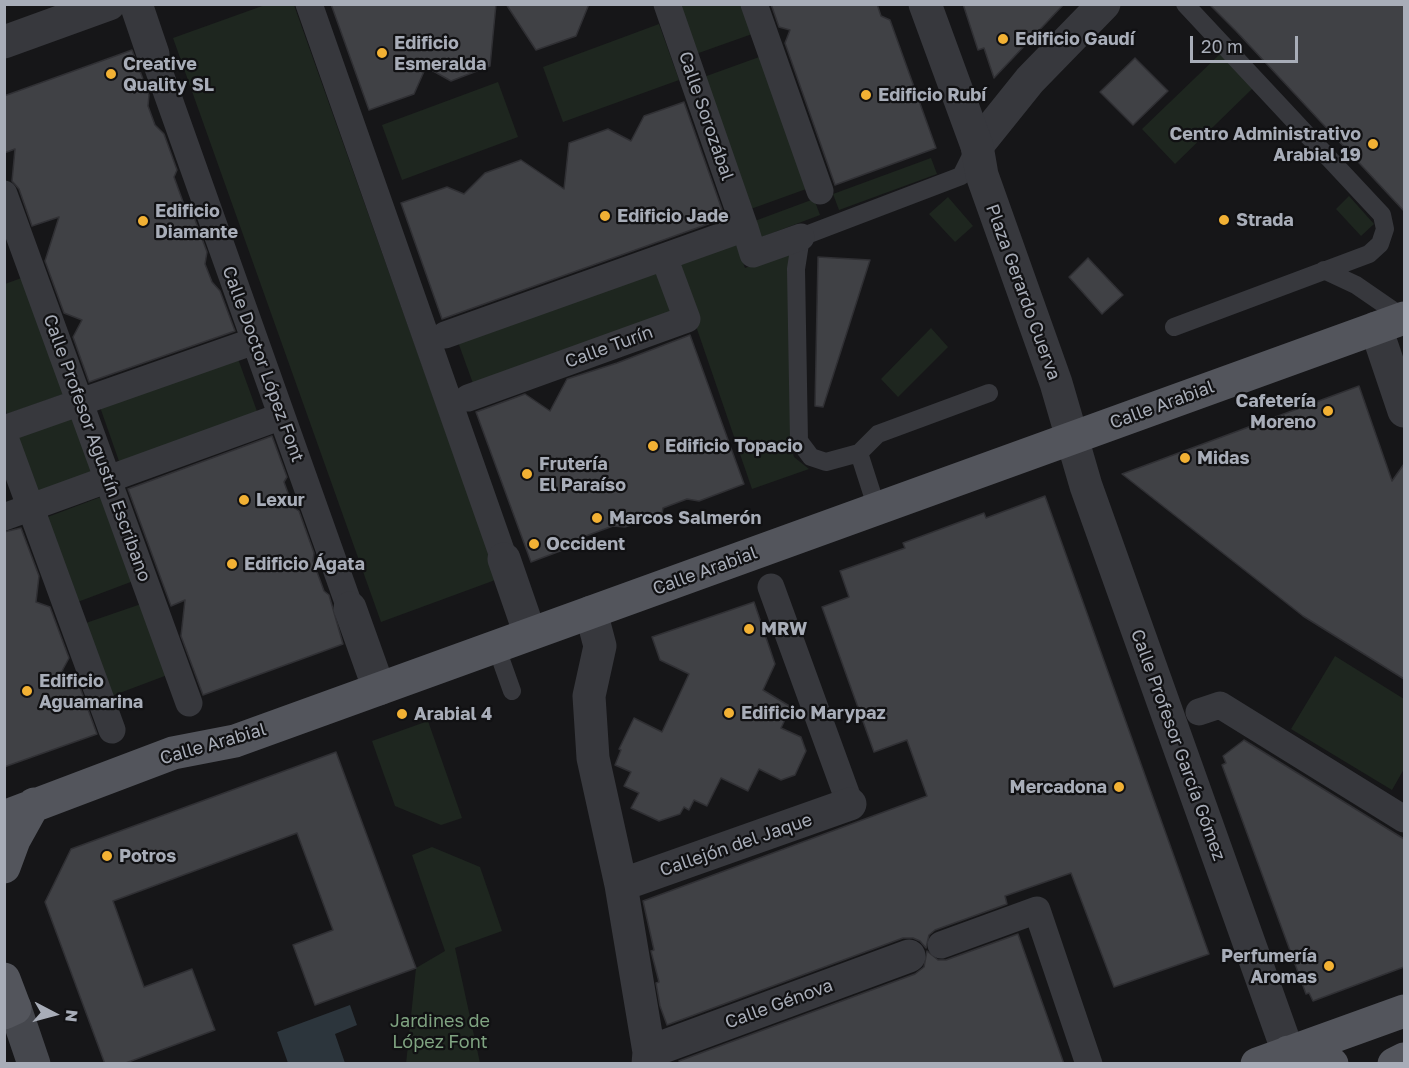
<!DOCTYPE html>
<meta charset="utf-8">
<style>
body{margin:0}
#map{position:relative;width:1409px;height:1068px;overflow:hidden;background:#161618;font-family:"Golos Text",sans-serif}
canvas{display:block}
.frame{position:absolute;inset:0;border:6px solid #a8adb8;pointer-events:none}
.north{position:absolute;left:24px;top:984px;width:60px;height:60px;-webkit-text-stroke:4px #111113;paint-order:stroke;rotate:96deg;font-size:16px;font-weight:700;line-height:24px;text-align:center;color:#a8adb8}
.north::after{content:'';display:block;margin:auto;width:21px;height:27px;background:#a8adb8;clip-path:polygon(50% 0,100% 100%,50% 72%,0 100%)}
.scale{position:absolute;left:1190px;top:36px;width:108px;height:27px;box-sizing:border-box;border:3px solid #a8adb8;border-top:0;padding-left:8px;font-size:18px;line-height:21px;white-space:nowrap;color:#a8adb8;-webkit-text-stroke:4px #111113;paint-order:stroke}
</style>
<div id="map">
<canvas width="1409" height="1068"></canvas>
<div class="frame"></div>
<div class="north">N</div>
<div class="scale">20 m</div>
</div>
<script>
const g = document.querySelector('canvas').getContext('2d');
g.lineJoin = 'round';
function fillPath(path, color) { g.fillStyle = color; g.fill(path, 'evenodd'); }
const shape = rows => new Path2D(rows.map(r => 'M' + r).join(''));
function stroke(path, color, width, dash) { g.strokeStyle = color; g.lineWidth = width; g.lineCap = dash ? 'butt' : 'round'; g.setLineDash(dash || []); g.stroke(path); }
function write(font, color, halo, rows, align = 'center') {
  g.font = font + ' "Golos Text",sans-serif'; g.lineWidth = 4.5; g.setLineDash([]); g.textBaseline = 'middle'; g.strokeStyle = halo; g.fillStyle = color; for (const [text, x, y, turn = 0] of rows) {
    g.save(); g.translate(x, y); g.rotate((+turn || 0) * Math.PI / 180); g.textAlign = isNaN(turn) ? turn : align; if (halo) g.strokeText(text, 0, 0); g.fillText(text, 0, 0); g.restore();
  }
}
fillPath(shape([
 [265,5,294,5,498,579,381,622,173,38],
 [675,5,745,5,755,33,693,55],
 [659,24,679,80,563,122,543,67],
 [1221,53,1253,88,1175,164,1142,129],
 [762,56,809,188,748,210,701,78],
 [498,82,518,137,402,180,382,125],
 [931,158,937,174,839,210,833,194],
 [1349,196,1374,224,1361,236,1336,209],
 [948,197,973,226,955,242,929,214],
 [814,199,820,215,759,238,752,222],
 [736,243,745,268,789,252,791,445,794,457,809,469,752,489,675,265],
 [660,269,677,316,475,389,458,342],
 [27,276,69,392,7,414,5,406,5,284],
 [931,328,948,347,898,397,881,379],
 [237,356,258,414,120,464,100,407],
 [77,415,98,473,37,495,16,437],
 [106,495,136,580,75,603,45,518],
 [144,603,170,674,109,697,83,624],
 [1335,656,1404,699,1404,769,1392,790,1291,729],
 [428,721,462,818,441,825,395,806,372,741],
 [432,847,480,867,502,931,455,948,480,1063,406,1064,416,968,445,951,412,855]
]), '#1e261f');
fillPath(shape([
 [350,1005,357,1025,335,1034,345,1063,288,1063,277,1032]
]), '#2c353c');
const building = shape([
 [331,4,496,4,490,66,451,81,426,67,414,94,369,110,331,4],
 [506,4,589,4,576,36,536,50,506,4],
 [771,4,877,4,881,16,890,20,936,148,835,185,785,43,790,30,779,27,771,4],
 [963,4,1064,4,994,78,984,48,978,50,963,4],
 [1209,4,1404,4,1404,211,1236,31,1209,4],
 [132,50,149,95,148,106,155,125,164,134,177,170,174,177,187,213,194,217,207,252,205,264,212,282,220,291,235,331,89,382,73,337,82,320,64,313,45,261,59,217,32,226,19,189,12,181,15,149,4,153,4,96,132,50],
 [1135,58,1168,91,1133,125,1100,92,1135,58],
 [684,102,725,218,442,319,401,203,447,187,464,194,485,173,521,160,564,189,569,143,608,129,631,141,644,116,684,102],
 [818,257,870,260,823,407,815,406,818,257],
 [1088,258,1123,295,1102,314,1069,277,1088,258],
 [690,335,744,484,699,501,687,499,663,508,662,514,625,527,613,526,583,537,576,545,531,562,476,412,525,394,550,411,567,379,617,363,690,335],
 [1359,386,1392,481,1404,464,1404,679,1303,616,1122,474,1359,386],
 [272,436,287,477,284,482,293,507,299,511,314,553,313,561,324,591,329,595,343,644,203,695,181,636,185,600,171,606,128,489,272,436],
 [1045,496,1209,954,1114,987,1071,873,1005,896,1007,904,935,930,929,935,926,948,920,941,913,938,903,938,667,1025,660,1006,656,983,659,982,651,951,654,950,643,901,927,796,907,740,874,752,822,607,849,597,840,571,905,548,903,543,922,536,984,513,986,518,1045,496],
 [21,528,39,576,36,602,50,607,69,658,62,671,77,679,97,734,4,767,4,532,21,528],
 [754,602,775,664,763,690,791,707,781,728,801,737,806,751,795,775,781,780,759,769,748,791,721,778,707,806,694,800,689,810,684,807,680,814,659,821,631,808,639,793,624,786,631,772,615,765,621,750,619,749,634,718,662,732,689,674,660,660,652,637,754,602],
 [1244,740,1404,839,1404,967,1313,1001,1309,993,1306,994,1222,765,1226,763,1223,756,1244,740],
 [336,752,416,968,315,1005,293,945,333,930,297,833,113,901,144,987,192,969,215,1030,123,1064,105,1064,45,902,71,849,336,752],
 [1018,934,1064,1064,680,1064,679,1061,915,974,924,967,927,951,938,960,946,960,1018,934]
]);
fillPath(building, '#404145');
stroke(building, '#303034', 1.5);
stroke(shape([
 [974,150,961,176,801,237,796,269,799,441,811,457,826,462,859,453,878,434,989,393],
 [1324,270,1356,285,1404,318],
 [1174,327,1369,254,1380,244,1385,229,1382,215,1185,4],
 [859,453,877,509],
 [496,646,512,691]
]), '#37383d', 18);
stroke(shape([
 [309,4,504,559],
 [667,4,745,228],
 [754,4,820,191],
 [153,54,350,608],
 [4,194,189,703],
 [445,335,745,228,753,254,801,237],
 [468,398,687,319,664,257],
 [4,429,243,345],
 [4,435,112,730],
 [4,517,271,420],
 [771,587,850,804],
 [1199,712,1220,705,1404,819],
 [941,945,1037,910,1089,1064]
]), '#37383d', 27);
stroke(shape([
 [136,4,153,54],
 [4,42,109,4],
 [977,146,1030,80,1104,4],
 [504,559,530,634],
 [350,608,379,689],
 [591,612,600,646,589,696,593,758,621,885,649,1052,648,1064],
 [621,885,850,804],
 [649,1052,909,956]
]), '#37383d', 33);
stroke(shape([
 [925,4,977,146,982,175,1056,383,1086,486,1288,1052],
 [1376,328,1404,411]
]), '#37383d', 33);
stroke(shape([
 [15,1008,34,1064]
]), '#45474d', 33);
stroke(shape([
 [4,817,173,753,235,741,1404,318],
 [4,867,14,840,34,804],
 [4,979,15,1008,4,1013],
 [1288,1052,1332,1064],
 [1257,1064,1404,1011],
 [1394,1064,1404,1059]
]), '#53555c', 33);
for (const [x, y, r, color] of [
 [1003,39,6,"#f2b134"],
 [382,53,6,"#f2b134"],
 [111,74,6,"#f2b134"],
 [866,95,6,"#f2b134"],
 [1373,144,6,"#f2b134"],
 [605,216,6,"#f2b134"],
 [1224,220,6,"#f2b134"],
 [143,221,6,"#f2b134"],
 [1328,411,6,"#f2b134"],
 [653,446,6,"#f2b134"],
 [1185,458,6,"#f2b134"],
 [527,474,6,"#f2b134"],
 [244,500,6,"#f2b134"],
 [597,518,6,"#f2b134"],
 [534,544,6,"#f2b134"],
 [232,564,6,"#f2b134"],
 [749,629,6,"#f2b134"],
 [27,691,6,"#f2b134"],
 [729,713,6,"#f2b134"],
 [402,714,6,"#f2b134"],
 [1119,787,6,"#f2b134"],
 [107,856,6,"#f2b134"],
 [1329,966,6,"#f2b134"]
]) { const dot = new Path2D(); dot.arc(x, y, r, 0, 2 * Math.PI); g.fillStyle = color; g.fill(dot); stroke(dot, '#111113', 2); }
write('bold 18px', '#a8adb8', '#111113', [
 ["Edificio Gaudí",1015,39],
 ["Edificio",394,43],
 ["Esmeralda",394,64],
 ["Creative",123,64],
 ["Quality SL",123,85],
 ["Edificio Rubí",878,95],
 ["Centro Administrativo",1361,134,"right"],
 ["Arabial 19",1361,155,"right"],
 ["Edificio",155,211],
 ["Diamante",155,232],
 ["Edificio Jade",617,216],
 ["Strada",1236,220],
 ["Cafetería",1316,401,"right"],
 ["Moreno",1316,422,"right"],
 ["Edificio Topacio",665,446],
 ["Midas",1197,458],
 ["Frutería",539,464],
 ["El Paraíso",539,485],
 ["Lexur",256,500],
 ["Marcos Salmerón",609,518],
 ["Occident",546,544],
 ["Edificio Ágata",244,564],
 ["MRW",761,629],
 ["Edificio",39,681],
 ["Aguamarina",39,702],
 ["Edificio Marypaz",741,713],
 ["Arabial 4",414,714],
 ["Mercadona",1107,787,"right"],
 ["Potros",119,856],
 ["Perfumería",1317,956,"right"],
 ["Aromas",1317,977,"right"]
], 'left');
write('18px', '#a8adb8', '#111113', [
 ["Calle Sorozábal",706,116,71],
 ["Plaza Gerardo Cuerva",1023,292,70],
 ["Calle Turín",609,347,-20],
 ["Calle Doctor López Font",263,364,70],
 ["Calle Arabial",1162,405,-20],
 ["Calle Profesor Agustín Escribano",97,448,70],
 ["Calle Arabial",705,571,-20],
 ["Calle Arabial",213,744,-16],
 ["Calle Profesor García Gómez",1178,745,70],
 ["Callejón del Jaque",736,845,-19],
 ["Calle Génova",779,1004,-20]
]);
write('18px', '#7fa381', '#111113', [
 ["Jardines de",440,1021],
 ["López Font",440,1042]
]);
</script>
